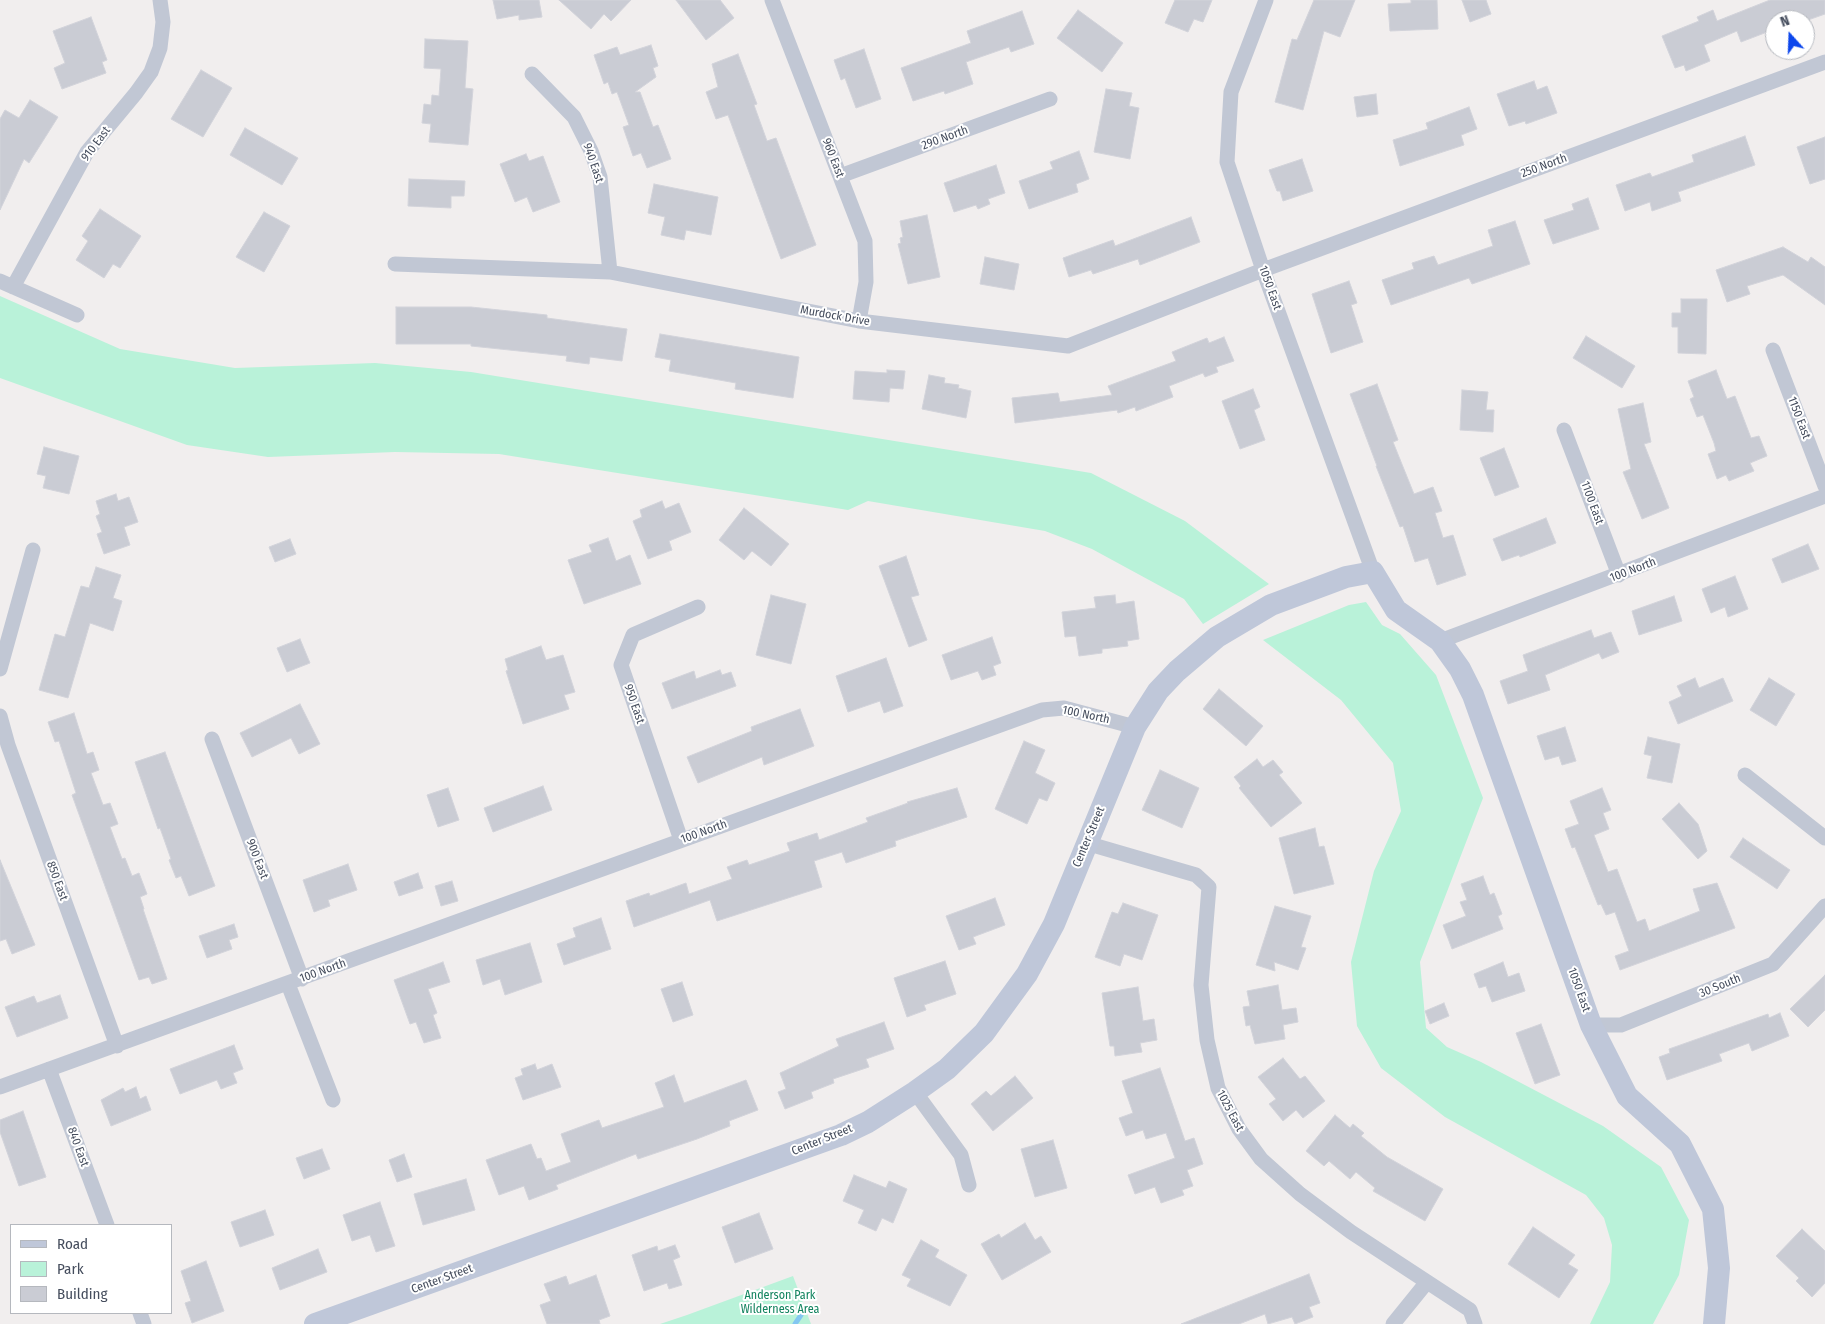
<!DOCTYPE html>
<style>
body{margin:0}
#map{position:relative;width:1825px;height:1324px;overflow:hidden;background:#f1eeee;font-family:"Fira Sans Condensed",sans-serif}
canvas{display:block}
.legend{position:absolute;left:10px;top:1224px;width:162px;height:90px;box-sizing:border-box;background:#fff;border:1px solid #b5b8be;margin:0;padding:6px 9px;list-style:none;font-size:15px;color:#454d5d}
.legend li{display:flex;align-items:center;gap:10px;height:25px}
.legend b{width:25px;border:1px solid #b5b8be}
.north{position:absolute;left:1765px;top:10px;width:50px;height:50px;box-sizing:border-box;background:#fff;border:1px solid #b5b8be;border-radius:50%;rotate:340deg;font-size:14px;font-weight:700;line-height:20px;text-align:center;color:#454d5d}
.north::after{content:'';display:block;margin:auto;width:18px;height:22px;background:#0d47ec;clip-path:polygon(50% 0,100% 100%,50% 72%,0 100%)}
</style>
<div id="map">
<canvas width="1825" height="1324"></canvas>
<ul class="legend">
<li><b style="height:6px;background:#bfc7d9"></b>Road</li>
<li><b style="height:14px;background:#b9f2d9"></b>Park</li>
<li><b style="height:14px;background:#caccd4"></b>Building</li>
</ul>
<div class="north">N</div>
</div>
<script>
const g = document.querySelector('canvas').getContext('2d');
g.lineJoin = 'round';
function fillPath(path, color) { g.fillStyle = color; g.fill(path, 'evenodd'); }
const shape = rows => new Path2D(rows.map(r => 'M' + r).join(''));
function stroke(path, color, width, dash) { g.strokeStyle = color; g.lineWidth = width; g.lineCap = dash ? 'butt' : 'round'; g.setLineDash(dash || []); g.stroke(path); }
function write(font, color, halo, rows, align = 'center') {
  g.font = font + ' "Fira Sans Condensed",sans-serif'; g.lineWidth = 4; g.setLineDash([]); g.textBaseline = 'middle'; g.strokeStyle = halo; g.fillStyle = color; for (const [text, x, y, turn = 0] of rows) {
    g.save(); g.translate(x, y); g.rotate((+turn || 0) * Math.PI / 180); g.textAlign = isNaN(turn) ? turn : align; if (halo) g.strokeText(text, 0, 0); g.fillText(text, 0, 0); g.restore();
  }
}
fillPath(shape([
 [0,296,120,349,235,368,375,363,471,372,1091,473,1185,521,1269,584,1203,624,1184,599,1092,549,1045,531,868,501,848,510,499,454,395,452,268,457,187,445,0,378],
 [1366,602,1382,625,1400,634,1436,675,1483,798,1420,962,1426,1028,1447,1047,1481,1062,1603,1126,1661,1167,1689,1220,1679,1275,1653,1324,1590,1324,1610,1282,1612,1245,1604,1218,1586,1195,1445,1117,1381,1068,1357,1026,1351,962,1374,871,1401,811,1393,763,1341,700,1263,640,1349,605],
 [793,1276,811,1324,660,1324,687,1315]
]), '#b9f2d9');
stroke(shape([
 [795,1324,801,1315]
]), '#83c7f1', 5);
const building = shape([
 [493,0,539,0,542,17,519,20,519,15,497,19,493,0],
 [559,0,631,0,611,21,604,14,591,29,559,0],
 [676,0,720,0,734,18,706,40,676,0],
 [1175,0,1212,0,1203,22,1194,19,1188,32,1165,23,1175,0],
 [1314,0,1355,0,1340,37,1324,31,1303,110,1275,102,1292,39,1297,40,1314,0],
 [1411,0,1437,0,1438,29,1390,31,1388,4,1411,3,1411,0],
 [1462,0,1486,0,1491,14,1470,22,1462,0],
 [1770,0,1825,0,1825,14,1808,20,1775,20,1775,29,1741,42,1737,31,1704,45,1710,61,1686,71,1684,65,1675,68,1662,36,1699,21,1697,17,1713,10,1717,21,1770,0],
 [1078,10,1123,43,1102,72,1057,38,1078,10],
 [1022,11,1034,44,1011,52,1009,47,966,62,973,84,945,94,944,91,913,101,901,68,971,43,967,31,1022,11],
 [91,17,107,60,102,62,106,73,62,89,54,68,65,63,53,31,91,17],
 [425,39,468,41,465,88,473,89,468,145,429,142,431,124,422,123,424,104,431,105,432,95,439,96,441,69,424,68,425,39],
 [651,45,658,66,653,68,656,77,635,92,640,92,653,127,658,125,671,159,647,168,641,153,633,156,623,127,629,125,617,92,612,94,608,82,604,84,594,55,617,47,620,55,651,45],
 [864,49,881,99,856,108,845,78,841,80,834,60,864,49],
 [738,54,757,104,754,105,767,141,776,138,816,245,781,259,728,115,716,119,706,92,718,87,712,64,738,54],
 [201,70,232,88,203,137,171,119,201,70],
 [1534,81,1537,90,1547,86,1557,113,1526,124,1525,121,1509,126,1497,94,1534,81],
 [1106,89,1132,93,1129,106,1139,108,1130,159,1094,152,1106,89],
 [1376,94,1378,114,1357,117,1354,97,1376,94],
 [30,100,58,117,29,163,24,159,0,210,0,119,5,110,19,118,30,100],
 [1469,107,1477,129,1461,135,1464,145,1400,166,1393,140,1428,129,1426,123,1469,107],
 [245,128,298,158,282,185,230,155,245,128],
 [1745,136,1755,165,1678,192,1681,201,1652,211,1650,202,1625,211,1616,185,1650,173,1652,177,1694,162,1692,155,1745,136],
 [1825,137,1825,179,1810,184,1797,147,1825,137],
 [1079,151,1089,179,1076,184,1078,192,1029,209,1019,181,1053,169,1050,162,1079,151],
 [526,154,529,161,543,156,560,202,533,212,527,197,515,202,500,164,526,154],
 [1302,159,1313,191,1283,201,1280,191,1277,191,1269,170,1302,159],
 [996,165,1005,193,988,199,990,204,978,209,976,205,954,212,944,183,996,165],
 [409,179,465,181,464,196,451,196,451,208,408,206,409,179],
 [654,184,718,197,711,235,686,230,684,240,661,235,665,217,648,213,654,184],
 [1588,198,1599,229,1553,244,1544,220,1574,210,1572,204,1588,198],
 [100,209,141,236,120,268,113,264,104,278,76,260,88,241,82,236,100,209],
 [264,212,290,226,264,272,236,257,264,212],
 [927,215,940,277,908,284,898,244,901,243,900,238,903,237,900,221,927,215],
 [1191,217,1200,242,1140,265,1138,259,1093,274,1091,270,1069,277,1063,258,1113,240,1115,246,1191,217],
 [1515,221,1530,264,1472,284,1469,278,1391,305,1382,280,1414,269,1412,263,1434,256,1438,265,1493,246,1488,230,1515,221],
 [1783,247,1808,262,1811,257,1825,267,1825,305,1783,275,1747,286,1750,294,1727,302,1716,270,1783,247],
 [985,257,1019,264,1014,290,980,284,985,257],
 [1349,281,1357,303,1351,305,1363,342,1331,353,1312,294,1349,281],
 [1681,299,1707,299,1706,354,1678,353,1678,327,1672,327,1672,313,1681,313,1681,299],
 [396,307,471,307,547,315,547,318,627,329,622,361,590,357,589,364,566,361,567,356,471,346,471,344,396,344,396,307],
 [660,334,799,357,793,398,735,389,736,383,669,371,671,360,655,357,660,334],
 [1586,336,1635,366,1622,388,1573,358,1586,336],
 [1224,337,1234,361,1216,367,1218,372,1205,377,1203,373,1169,386,1173,397,1136,411,1135,407,1118,413,1117,410,1015,423,1012,398,1058,393,1060,402,1112,395,1108,386,1176,361,1172,352,1207,338,1209,343,1224,337],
 [887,370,905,371,903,389,890,388,889,402,853,399,855,371,887,373,887,370],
 [1716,370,1727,399,1735,396,1751,438,1759,436,1767,456,1750,463,1754,471,1729,481,1726,475,1717,479,1708,454,1716,451,1714,443,1703,415,1697,417,1690,399,1694,397,1688,381,1716,370],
 [929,375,945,378,944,383,959,385,958,388,971,391,966,418,922,409,929,375],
 [1377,384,1398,440,1393,442,1414,494,1433,487,1442,511,1435,513,1443,538,1453,535,1466,575,1437,585,1428,558,1415,562,1403,526,1400,527,1376,466,1377,466,1350,394,1377,384],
 [1253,389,1260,407,1254,410,1265,440,1240,449,1222,401,1253,389],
 [1462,390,1488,392,1486,410,1494,410,1493,432,1460,430,1462,390],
 [1643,403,1651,442,1644,444,1669,508,1642,519,1623,472,1631,469,1618,409,1643,403],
 [44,447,79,456,69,494,43,488,46,476,37,474,44,447],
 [1504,448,1519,487,1495,496,1480,458,1504,448],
 [116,494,118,501,129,497,138,522,124,527,130,545,104,554,97,534,102,532,96,516,100,514,96,501,116,494],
 [662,501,665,509,679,503,691,532,669,541,672,550,648,559,633,521,642,517,640,510,662,501],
 [744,508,789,544,771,566,752,551,744,560,719,540,744,508],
 [1546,518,1556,543,1520,557,1519,555,1502,561,1493,539,1546,518],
 [608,538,616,561,630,555,641,584,584,604,568,560,592,552,589,545,608,538],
 [290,539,296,554,275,562,269,547,290,539],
 [1808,544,1819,569,1782,583,1772,559,1808,544],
 [906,556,919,595,911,597,927,640,909,647,879,566,906,556],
 [96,567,121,575,113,598,122,601,113,631,90,623,68,698,39,690,55,634,65,637,81,586,89,588,96,567],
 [1735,576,1748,609,1728,617,1725,607,1711,613,1702,589,1735,576],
 [771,595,806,604,791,664,756,655,771,595],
 [1115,595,1116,604,1134,601,1139,639,1127,641,1128,646,1102,649,1102,653,1079,656,1076,636,1065,637,1062,612,1096,608,1094,597,1115,595],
 [1674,596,1682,621,1639,635,1632,611,1674,596],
 [1591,630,1594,638,1611,632,1619,652,1602,659,1599,653,1545,675,1550,690,1508,704,1500,681,1528,671,1523,655,1591,630],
 [992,637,1001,663,993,666,996,675,982,680,978,671,951,680,942,655,992,637],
 [300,639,310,663,287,672,277,648,300,639],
 [541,646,546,660,563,655,575,692,564,695,569,709,523,724,506,671,508,670,505,659,541,646],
 [886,658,903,706,884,713,880,701,848,712,836,676,886,658],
 [720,670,722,675,731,672,736,686,672,709,662,683,694,671,696,679,720,670],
 [1695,678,1699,688,1723,678,1733,701,1678,724,1669,702,1682,696,1677,686,1695,678],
 [1769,678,1795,694,1776,726,1750,710,1769,678],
 [1219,689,1263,726,1246,746,1203,709,1219,689],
 [300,704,320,744,299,754,291,738,252,757,240,733,300,704],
 [800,709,814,746,764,765,762,757,698,783,687,757,752,731,751,727,800,709],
 [74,713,87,754,93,752,99,770,91,773,103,805,110,803,118,824,110,827,122,859,125,858,132,876,139,873,147,894,140,897,144,909,143,909,167,979,152,984,149,977,139,980,72,795,76,793,59,741,55,742,48,722,74,713],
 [1565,727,1576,761,1562,765,1559,756,1545,760,1537,736,1565,727],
 [1648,737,1680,744,1672,783,1647,778,1652,756,1644,754,1648,737],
 [1024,741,1045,750,1035,773,1055,783,1047,801,1039,798,1027,824,995,809,1024,741],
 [165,752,215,886,189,896,181,876,176,878,169,860,171,859,160,828,158,829,135,762,165,752],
 [1257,759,1263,767,1273,760,1283,772,1279,775,1302,803,1271,827,1239,788,1241,786,1234,777,1257,759],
 [1160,770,1199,788,1182,828,1142,810,1160,770],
 [543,786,552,810,493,832,484,808,543,786],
 [448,788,459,820,438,827,427,795,448,788],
 [957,788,967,817,895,841,896,846,846,863,842,852,814,861,822,887,717,921,710,900,634,927,626,901,649,893,650,896,686,883,689,894,732,879,727,867,747,860,749,865,790,851,787,843,817,833,819,840,868,822,866,818,908,803,907,802,957,788],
 [1602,788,1611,810,1603,813,1609,829,1594,835,1608,872,1617,869,1637,922,1645,919,1649,931,1700,911,1693,889,1717,883,1735,928,1620,970,1615,956,1629,951,1615,912,1606,915,1601,904,1598,905,1575,847,1572,848,1565,829,1579,824,1570,801,1602,788],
 [1679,803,1698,824,1707,851,1698,859,1662,819,1679,803],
 [1315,828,1319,847,1324,846,1334,884,1294,894,1279,838,1315,828],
 [1743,838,1790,870,1777,889,1730,857,1743,838],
 [0,860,35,945,12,954,6,939,0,941,0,860],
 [348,864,357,890,328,900,330,906,314,912,303,880,348,864],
 [418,873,423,888,399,896,394,882,418,873],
 [1483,876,1490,895,1494,893,1502,914,1498,916,1503,929,1452,949,1443,925,1466,916,1460,902,1467,900,1461,884,1483,876],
 [452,881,458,901,441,906,435,886,452,881],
 [995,898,1005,925,973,937,976,944,959,950,946,916,995,898],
 [1123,903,1158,915,1142,960,1124,954,1120,966,1095,957,1112,912,1118,914,1123,903],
 [1275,906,1311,916,1301,947,1306,948,1298,970,1274,962,1275,971,1256,965,1275,906],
 [601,918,611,949,564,965,557,944,576,937,573,928,601,918],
 [234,924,238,937,229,940,232,949,207,958,199,936,234,924],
 [530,943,542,982,505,995,500,979,483,985,476,960,530,943],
 [945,961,956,994,924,1005,926,1010,907,1017,894,978,945,961],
 [443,962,450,982,428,989,437,1013,433,1015,441,1038,424,1043,416,1022,410,1024,394,980,443,962],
 [1503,962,1508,977,1519,973,1525,991,1492,1002,1486,986,1479,988,1474,974,1503,962],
 [1825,975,1825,1010,1808,1027,1790,1009,1825,975],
 [682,982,693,1015,673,1022,661,989,682,982],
 [1278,985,1282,1010,1296,1008,1298,1022,1283,1025,1285,1039,1255,1044,1250,1025,1246,1026,1243,1007,1250,1006,1247,991,1278,985],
 [1138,987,1143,1021,1154,1019,1157,1040,1140,1043,1142,1052,1115,1056,1114,1046,1110,1046,1102,993,1138,987],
 [60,995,68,1018,17,1037,5,1007,34,996,37,1003,60,995],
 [1444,1003,1449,1016,1430,1024,1425,1011,1444,1003],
 [1780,1013,1789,1036,1752,1051,1749,1043,1719,1054,1722,1061,1667,1080,1659,1057,1670,1053,1669,1049,1768,1014,1769,1018,1780,1013],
 [884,1022,894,1049,866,1059,869,1067,833,1079,834,1083,811,1092,813,1098,785,1109,778,1092,786,1089,780,1073,839,1046,836,1039,884,1022],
 [1541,1024,1560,1075,1535,1084,1516,1033,1541,1024],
 [234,1045,243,1069,233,1073,237,1083,221,1089,217,1080,180,1094,170,1069,234,1045],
 [1283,1058,1300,1079,1305,1076,1325,1101,1303,1118,1296,1110,1283,1121,1269,1104,1276,1099,1258,1077,1283,1058],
 [535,1064,537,1070,552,1064,561,1087,523,1100,515,1078,523,1075,521,1069,535,1064],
 [1160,1068,1185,1141,1194,1138,1203,1164,1187,1170,1193,1186,1182,1190,1184,1195,1161,1203,1155,1187,1135,1194,1128,1175,1175,1158,1166,1133,1146,1139,1143,1130,1126,1136,1119,1118,1133,1113,1122,1081,1160,1068],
 [674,1075,684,1103,746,1080,758,1110,729,1121,730,1126,697,1139,638,1159,636,1154,556,1185,558,1189,529,1200,524,1186,499,1195,486,1160,531,1144,537,1159,541,1158,546,1171,571,1162,561,1134,599,1120,602,1128,664,1107,655,1083,674,1075],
 [1015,1076,1033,1098,993,1131,971,1104,986,1091,991,1096,1015,1076],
 [136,1087,140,1099,146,1096,151,1110,111,1126,101,1100,123,1088,125,1092,136,1087],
 [23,1111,46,1177,19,1186,0,1132,0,1120,23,1111],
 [1335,1115,1350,1128,1353,1124,1364,1133,1361,1136,1387,1157,1443,1189,1425,1221,1373,1191,1375,1188,1356,1172,1350,1179,1329,1161,1324,1166,1306,1151,1335,1115],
 [1053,1140,1067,1188,1035,1197,1021,1149,1053,1140],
 [322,1149,330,1169,304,1179,296,1158,322,1149],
 [404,1154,412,1177,397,1182,389,1160,404,1154],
 [854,1175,886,1188,889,1181,907,1189,893,1223,882,1218,876,1231,858,1223,864,1210,843,1201,854,1175],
 [466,1179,475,1210,423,1225,414,1194,466,1179],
 [380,1202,395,1246,376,1252,370,1235,352,1241,343,1215,380,1202],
 [265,1210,274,1235,240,1247,231,1222,265,1210],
 [759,1213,773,1249,735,1263,722,1227,759,1213],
 [1025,1223,1035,1240,1041,1236,1051,1252,1002,1280,981,1244,999,1234,1001,1238,1025,1223],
 [1533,1227,1575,1255,1568,1264,1578,1270,1559,1298,1508,1264,1533,1227],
 [1802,1229,1825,1251,1825,1283,1812,1297,1796,1281,1799,1278,1776,1256,1802,1229],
 [921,1240,939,1250,935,1257,967,1275,950,1306,907,1286,911,1279,902,1275,921,1240],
 [675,1245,680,1257,673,1260,682,1285,669,1289,667,1283,644,1291,632,1255,657,1246,658,1251,675,1245],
 [318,1249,327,1272,280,1290,272,1268,318,1249],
 [206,1261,224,1311,192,1323,185,1303,191,1301,181,1271,206,1261],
 [1309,1274,1320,1303,1309,1307,1313,1317,1295,1324,1292,1317,1268,1324,1265,1314,1239,1324,1181,1324,1309,1274],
 [596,1275,610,1316,599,1320,600,1324,547,1324,540,1305,551,1301,544,1284,566,1276,569,1285,596,1275]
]);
fillPath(building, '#caccd4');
stroke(building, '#d2d3da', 1);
stroke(shape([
 [772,0,865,241,866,282,859,321],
 [1266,0,1231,92,1227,162,1263,270,1373,572],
 [532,74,574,117,591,151,600,177,610,272],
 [840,176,1050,99],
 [395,264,610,272,859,321,1068,346,1263,270,1825,62],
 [0,281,77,315],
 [13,287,87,152,136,93,151,72,160,48,163,22,160,0],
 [1773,350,1825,486],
 [1564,430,1619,575],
 [1440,641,1825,496],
 [0,669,33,550],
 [0,716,8,745,117,1046],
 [212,739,302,979],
 [1745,775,1825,838],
 [681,840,621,665,633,635,698,607],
 [1086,843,1196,875,1209,887,1201,985,1207,1040,1218,1088,1239,1129,1261,1159,1300,1194,1351,1232,1470,1310,1475,1324],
 [288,984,333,1100],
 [1591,1025,1621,1025,1773,964,1825,906],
 [49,1069,107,1225],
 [0,1087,1042,710,1064,708,1135,727],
 [915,1092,961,1155,969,1185],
 [140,1313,144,1324],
 [1393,1324,1427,1282]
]), '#c1c7d4', 15);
stroke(shape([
 [315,1324,841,1135,868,1122,915,1092,947,1069,984,1033,1027,974,1054,924,1135,727,1158,691,1177,671,1217,637,1271,605,1346,577,1373,572,1396,610,1440,641,1460,669,1473,695,1591,1025,1627,1096,1680,1144,1713,1209,1719,1268,1714,1324]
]), '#bfc7d9', 22);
write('12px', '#454d5d', '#fff', [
 ["290 North",945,138,-20],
 ["910 East",96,144,-53],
 ["960 East",833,158,69],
 ["940 East",593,163,71],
 ["250 North",1544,166,-20],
 ["1050 East",1270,288,70],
 ["Murdock Drive",835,316,10],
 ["1150 East",1799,418,69],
 ["1100 East",1592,503,70],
 ["100 North",1633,570,-21],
 ["950 East",634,704,71],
 ["100 North",1086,715,12],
 ["100 North",704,832,-20],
 ["Center Street",1089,837,-67],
 ["900 East",257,859,69],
 ["850 East",57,881,70],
 ["100 North",323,971,-20],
 ["30 South",1720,986,-22],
 ["1050 East",1579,990,70],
 ["1025 East",1230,1111,62],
 ["Center Street",822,1140,-22],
 ["840 East",78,1147,70],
 ["Center Street",442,1279,-20]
]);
write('12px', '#11835e', '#fff', [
 ["Anderson Park",780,1296],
 ["Wilderness Area",780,1310]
]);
</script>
